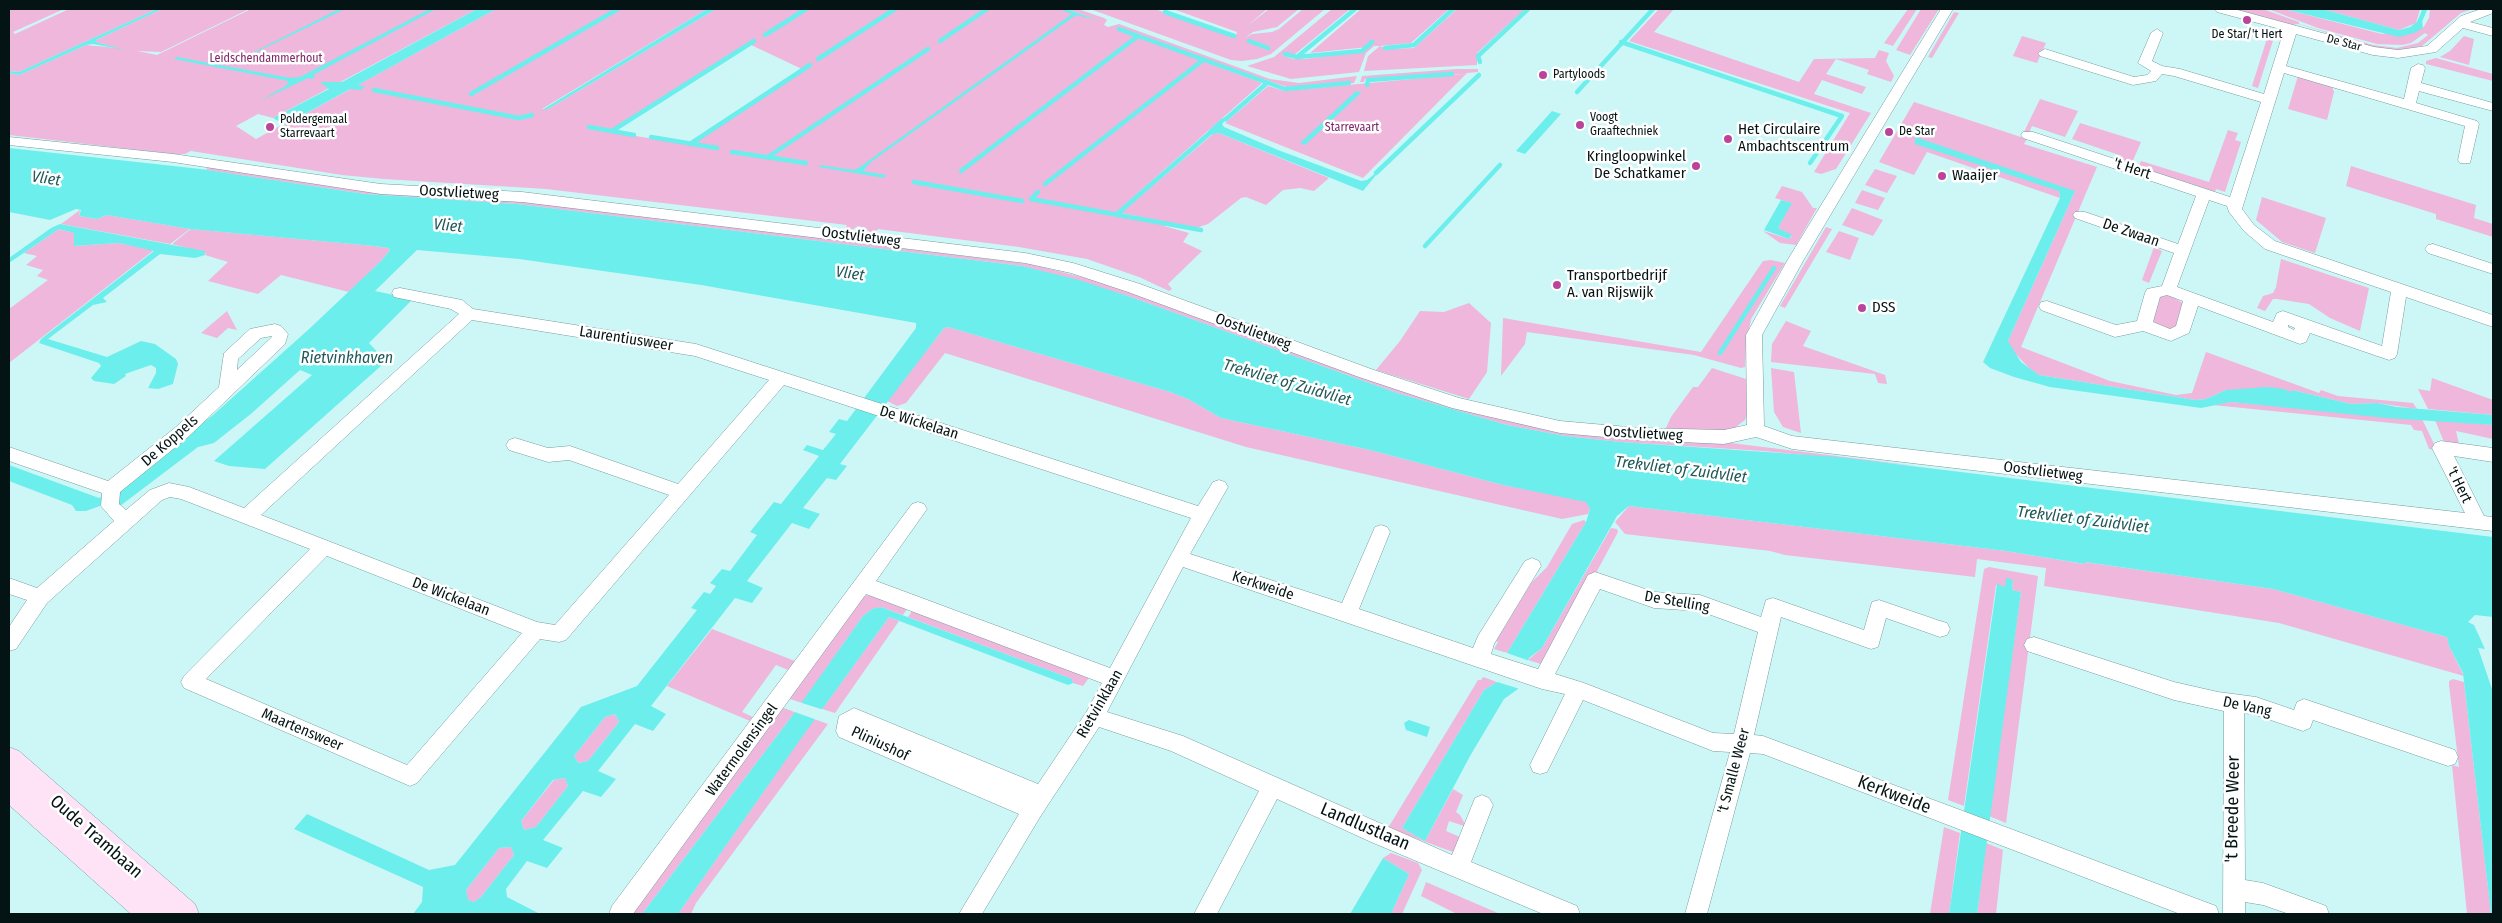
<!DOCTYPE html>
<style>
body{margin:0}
#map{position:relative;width:2502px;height:923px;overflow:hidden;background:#cdf7f6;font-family:"Fira Sans Condensed",sans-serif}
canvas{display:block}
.frame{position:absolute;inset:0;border:10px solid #041313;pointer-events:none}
</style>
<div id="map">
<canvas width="2502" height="923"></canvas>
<div class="frame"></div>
</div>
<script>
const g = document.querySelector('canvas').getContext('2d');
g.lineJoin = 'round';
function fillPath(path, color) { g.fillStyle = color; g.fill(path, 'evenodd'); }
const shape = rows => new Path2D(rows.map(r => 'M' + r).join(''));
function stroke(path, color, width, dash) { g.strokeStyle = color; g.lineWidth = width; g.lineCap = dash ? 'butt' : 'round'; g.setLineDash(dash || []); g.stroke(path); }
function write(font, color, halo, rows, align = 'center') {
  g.font = font + ' "Fira Sans Condensed",sans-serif'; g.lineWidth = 5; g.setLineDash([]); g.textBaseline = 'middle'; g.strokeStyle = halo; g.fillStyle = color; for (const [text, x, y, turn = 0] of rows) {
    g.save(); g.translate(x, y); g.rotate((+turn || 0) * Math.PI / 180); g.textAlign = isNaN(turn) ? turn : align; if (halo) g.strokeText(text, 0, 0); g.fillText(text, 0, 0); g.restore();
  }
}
fillPath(shape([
 [9,9,64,9,13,32,15,34,69,9,157,9,19,72,9,71],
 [162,9,249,9,161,52,137,51,157,55,251,9,477,9,273,118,258,114,236,126,256,139,280,126,285,125,496,9,707,9,542,109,548,109,716,9,1059,9,1097,20,1067,9,1078,9,1104,18,1107,20,1104,25,1108,27,1119,24,1270,79,1299,83,1357,76,1354,83,1287,87,1129,34,1262,83,1113,215,1166,224,1164,226,1189,233,1183,242,1202,251,1168,284,1172,289,1169,291,1139,277,1087,259,1019,247,878,229,875,233,870,233,866,228,858,226,850,231,844,230,847,225,546,189,384,179,342,175,191,151,200,146,185,154,172,154,9,135,9,73,19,75,86,45,117,48,96,42,96,40],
 [749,44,804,70,690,145,612,132],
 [1090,9,1155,9,1235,38,1237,32,1173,9,1267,9,1246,27,1269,9,1299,9,1277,27,1253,32,1245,38,1252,34,1272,32,1279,29,1303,9,1325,9,1271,54,1257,59,1242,61,1231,60],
 [1332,9,1350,9,1294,55,1282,55,1293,59,1305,59,1366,50,1368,47,1310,53,1361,9,1449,9,1411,43,1380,46,1387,49,1414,48,1457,9,1525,9,1477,53,1477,65,1364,71,1368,56,1380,46,1374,46,1366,53,1359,72,1291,79,1247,66,1274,57],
 [1659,9,1674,9,1654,32,1799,82,1814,59,1875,58,1879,50,1889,53,1886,61,1894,76,1891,82,1867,74,1869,70,1836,59,1826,74,1866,87,1862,94,1822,80,1814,94,1871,113,1836,169,1821,174,1814,172,1850,113,1629,41],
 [1908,9,1917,9,1893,46,1884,43],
 [1921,9,1939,9,1910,55,1896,50],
 [2233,9,2263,9,2299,22,2299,24,2373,45,2397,48,2418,43,2428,35,2425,33,2411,43,2402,45,2377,44,2318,28,2268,9,2284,9,2382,34,2423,28,2429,18,2430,9,2473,9,2461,13,2422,46,2400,50,2378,48,2330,36,2325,32,2298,24,2292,25],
 [2322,9,2420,9,2416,23,2399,30],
 [1954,12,1959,13,1932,58,1928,57],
 [2270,29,2276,31,2258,88,2252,86],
 [2022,36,2046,43,2037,63,2013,56],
 [2464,36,2474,39,2469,65,2440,57,2450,51],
 [2436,58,2493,74,2493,81,2426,64,2426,61],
 [1457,69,1478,69,1478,72,1467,73,1363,178,1225,123,1268,86,1284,91,1466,74,1365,79,1364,82,1360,82,1362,76],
 [2298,76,2332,86,2334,92,2327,120,2288,109],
 [2040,99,2078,111,2065,137,2032,126,2029,133,2024,132],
 [1914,102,2027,139,2024,144,2097,167,2021,347,2110,381,2176,395,2192,393,2206,352,2319,393,2321,390,2338,396,2413,403,2417,409,2377,403,2351,404,2292,390,2292,393,2226,390,2206,399,2195,400,2039,375,2030,369,2012,350,2008,341,2075,191,2059,191,2060,198,1927,152,1914,175,1879,162],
 [2080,123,2141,142,2131,165,2120,161,2122,156,2072,139],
 [2228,130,2238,133,2235,140,2241,142,2225,192,2216,189,2215,192,2138,167,2141,161,2209,182],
 [1219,133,1329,178,1314,191,1300,188,1283,190,1266,205,1246,197,1241,198,1208,224,1196,228,1121,213,1213,134],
 [2351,166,2476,205,2474,218,2493,224,2493,237,2436,219,2436,214,2346,186],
 [208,167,361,191,519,201,1030,264,1109,284,1475,413,1509,421,1567,433,1622,439,1731,443,1917,466,1763,451,1621,442,1565,436,1507,425,1397,393,1128,296,1022,266,517,204,365,194,206,170],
 [1875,169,1897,176,1887,193,1865,185],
 [1782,186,1802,192,1813,208,1817,208,1796,245,1780,243,1763,231,1789,239,1792,236,1778,228,1791,203,1775,198],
 [1862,190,1885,198,1878,210,1855,203],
 [2262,197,2326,218,2315,253,2282,242,2256,220],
 [1852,208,1883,220,1873,236,1842,225],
 [80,210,79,216,97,219,107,215,190,229,170,244,61,224],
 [1826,227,1832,229,1785,308,1780,306],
 [59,229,74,233,74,246,119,243,154,250,9,363,9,309,48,280,37,276,43,270,26,265,37,256,24,253],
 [191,229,374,246,388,248,390,250,381,261,349,292,281,275,258,294,208,281,228,262,205,255,206,253,172,244],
 [1839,231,1859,238,1850,260,1826,252],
 [2154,247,2162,251,2149,283,2142,280],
 [2281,259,2369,288,2360,331,2330,318,2309,304,2277,299,2273,299,2265,311,2257,308,2263,296,2273,293,2276,287],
 [1771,260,1785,263,1751,319,1746,343,1745,367,1741,368,1694,355,1527,332,1525,344,1501,376,1503,318,1701,352,1763,261],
 [2170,295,2184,304,2177,328,2167,330,2158,326,2152,319,2159,297],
 [1469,303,1491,323,1487,372,1469,399,1376,370,1400,341,1420,311,1444,312],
 [227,311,237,330,228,328,217,338,201,333],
 [1786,321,1811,331,1803,346,1885,375,1887,384,1878,383,1875,374,1771,362,1772,344],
 [948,327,1170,392,1188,399,1221,418,1370,450,1503,485,1586,501,1590,509,1588,514,1562,519,1246,447,945,353,906,403,897,406,887,401,944,328],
 [1712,368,1746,379,1747,413,1745,420,1733,429,1721,431,1665,430,1671,417,1693,387,1698,387],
 [1771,368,1794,372,1801,433,1783,427,1774,412],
 [2432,378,2493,400,2493,415,2428,409,2418,389,2430,391],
 [2231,402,2422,419,2437,450,2429,449,2422,431,2414,430,2411,425,2213,405],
 [2435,420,2493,425,2493,439,2456,431,2459,444,2444,442],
 [1629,506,2006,551,2084,564,2084,562,2273,589,2447,637,2449,646,2464,676,2279,623,2044,586,2046,568,1977,559,1975,577,1785,555,1770,551,1625,534,1615,522],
 [1584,520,1586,522,1507,653,1494,649,1498,642,1496,641,1532,582,1547,567,1572,524],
 [1611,528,1617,529,1618,532,1596,573,1594,572,1547,662,1544,665,1528,660,1542,648],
 [1989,567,2038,576,2006,823,1989,816,2021,592,2012,590,2013,580,2005,587,1996,585,1964,806,1948,800,1984,569],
 [869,595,909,606,903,615,881,607,872,609,863,616,802,703,787,698,862,597],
 [914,608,1091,675,1083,686,1073,683,1072,679,908,617],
 [889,617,899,621,835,713,822,709],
 [712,629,795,661,788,670,776,665,742,712,753,717,750,721,667,686],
 [1483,677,1497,682,1484,690,1402,828,1425,841,1453,789,1463,795,1456,812,1460,815,1465,824,1464,826,1449,821,1446,831,1460,837,1453,852,1388,828,1478,680,1481,680],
 [2453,679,2464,682,2491,914,2467,914,2452,765,2459,767,2449,685,2449,681],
 [781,707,795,712,642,914,630,914],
 [615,714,619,722,588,761,578,763,574,756,605,717],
 [814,719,828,724,696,903,691,914,678,914],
 [565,778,568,786,536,827,524,830,521,821,554,780],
 [1944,827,1960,833,1949,914,1930,914],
 [1986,843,2003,850,1996,914,1977,914],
 [511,847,514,855,481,897,474,902,467,900,466,890,499,848],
 [1391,853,1418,863,1422,870,1402,914,1391,914,1409,874,1383,858],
 [1426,882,1500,914,1457,914,1421,896]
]), '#eeb7db');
fillPath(shape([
 [157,9,162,9,96,40,96,42,125,50,93,44,86,45,19,75,9,73,9,71,19,72],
 [339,9,345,9,246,57,246,56],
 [430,9,436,9,313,75,315,77,311,79,308,78,260,101,287,85,288,81,174,59,177,57,290,78,300,77],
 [477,9,496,9,358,85,365,87,360,90,350,89,285,125,273,118,329,89,320,82,342,82],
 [707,9,716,9,548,109,542,110],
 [1059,9,1067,9,1097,20,1076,15,871,162,863,171,886,175,884,178,819,167,820,165,854,170,860,167,1072,14],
 [2284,9,2322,9,2399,30,2410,27,2422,18,2423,28,2414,33,2399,37],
 [1356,91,1361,93,1305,145,1300,143],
 [1552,111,1561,114,1525,154,1516,151],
 [1232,114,1222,124,1224,127,1278,150,1361,181,1367,180,1381,169,1363,191,1219,133,1206,136,1209,130,1221,119],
 [1915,137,2075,191,2008,341,2021,362,2039,375,2195,400,2206,399,2226,390,2268,387,2284,389,2291,392,2292,390,2351,404,2377,403,2397,407,2493,415,2493,425,2386,418,2231,402,2201,408,2050,387,2014,377,1990,368,1983,362,2060,198,2059,191,1915,144],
 [9,148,201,169,365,194,517,204,1022,266,1079,280,1128,296,1397,393,1507,425,1565,436,1621,442,1838,457,2493,537,2493,617,2475,615,2468,622,2474,625,2485,649,2478,648,2493,692,2493,914,2491,914,2463,673,2449,646,2447,637,2273,589,2085,562,2085,564,2006,551,1629,506,1617,516,1542,648,1529,658,1518,689,1504,699,1470,756,1425,841,1402,828,1484,690,1497,682,1507,653,1586,522,1590,509,1586,502,1503,485,1370,450,1221,418,1188,399,1170,392,948,327,944,328,840,464,847,466,836,480,827,478,803,508,820,514,809,529,792,523,747,581,763,588,752,603,735,598,651,706,666,714,653,731,635,724,598,771,616,779,601,797,583,791,543,840,563,848,547,868,527,861,506,889,507,897,540,914,413,914,422,902,423,887,294,829,307,814,429,870,455,865,581,707,637,686,697,610,691,608,704,592,710,594,716,586,710,583,722,569,730,571,757,535,750,532,774,502,781,504,819,456,803,450,807,445,823,450,836,434,829,432,839,419,847,421,916,328,916,323,701,285,519,259,417,250,375,291,413,299,369,343,384,359,382,365,265,469,229,466,214,461,312,375,300,370,252,413,214,443,198,447,120,506,116,495,122,487,213,415,308,330,381,261,390,250,388,248,374,246,190,229,107,215,97,219,79,216,81,210,76,209,50,220,9,212],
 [615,714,619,722,588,761,578,763,574,756,605,717],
 [565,778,568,786,536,827,524,830,521,821,553,780],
 [511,847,514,855,481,897,474,902,468,900,466,890,499,848],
 [1781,200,1792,203,1778,228,1792,235,1789,239,1764,230],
 [60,224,205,251,205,255,195,258,160,254,103,298,107,302,93,305,48,339,107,357,141,341,155,344,176,359,178,364,173,384,158,389,148,388,156,373,156,368,151,365,125,374,126,376,114,384,94,381,91,378,101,366,99,363,39,343,41,339,154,251,119,243,74,246,74,233,59,229,9,263,9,258,51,228],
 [9,465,99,498,104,495,100,506,86,511,76,511,72,505,9,481],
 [2006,578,2013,580,2012,590,2021,592,1977,914,1949,914,1997,584,2005,587],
 [881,607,1072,679,1073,683,1068,685,889,617,802,737,678,914,642,914,792,716,863,616,872,609],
 [1409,720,1430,727,1427,737,1406,730,1404,723],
 [1383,858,1409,874,1391,914,1350,914]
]), '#6ceeed');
fillPath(shape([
 [1504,652,1530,661,1520,689,1494,681],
 [799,702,802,703,824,710,817,720,792,711]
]), '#cdf7f6');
stroke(shape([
 [1165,12,1234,36],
 [2419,23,2425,9],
 [1119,29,1285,89,1349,83],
 [765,35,806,9],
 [940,41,987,9],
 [1249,41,1268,48],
 [1621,42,1842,116,1810,163],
 [1385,48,1414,45,1453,9],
 [1285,54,1297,57,1362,51,1372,42],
 [1297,57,1355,9],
 [818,59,895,9],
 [1480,62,1478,56,1528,9],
 [1367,85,1368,80,1452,74],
 [374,90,519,118,532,115],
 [1577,92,1653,9],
 [471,94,618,9],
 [1226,119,1267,83],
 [589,127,634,135],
 [612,131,754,41],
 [651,137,717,148],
 [690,144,810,65],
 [732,152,806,163],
 [768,157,928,49],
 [961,171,1138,36],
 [1376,173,1479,75],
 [914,182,1022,201],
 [1045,184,1203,60],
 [1038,192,1031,199,1201,230],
 [1116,215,1211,132],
 [1425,246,1500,165],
 [1720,353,1774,268]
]), '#6ceeed', 4.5);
const street = shape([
 [1941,9,1953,9,1803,261,1762,335,1764,426,1792,436,2465,513,2432,448,2435,443,2441,441,2493,448,2493,462,2454,456,2484,516,2493,517,2493,531,1792,449,1756,437,1724,444,1639,440,1560,433,1452,408,1359,377,1128,292,1071,273,1025,263,522,202,381,194,173,162,9,145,9,137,173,154,381,184,522,192,1025,253,1073,263,1140,284,1371,369,1459,398,1560,421,1639,428,1724,430,1747,425,1746,335,1787,261,1941,9],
 [2215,9,2234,9,2374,47,2398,50,2427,46,2461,16,2481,9,2493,9,2493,13,2470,22,2493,28,2493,36,2463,28,2436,52,2398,58,2373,55,2296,34,2286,66,2404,99,2411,68,2418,64,2423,65,2425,68,2421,83,2493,103,2493,111,2419,91,2416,103,2477,121,2479,124,2470,163,2460,163,2458,160,2465,126,2284,73,2242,209,2254,225,2275,241,2493,315,2493,327,2406,297,2397,354,2395,358,2389,360,2310,333,2306,342,2300,344,2198,306,2189,333,2171,341,2143,331,2115,337,2041,310,2039,306,2041,302,2047,301,2116,325,2137,321,2145,293,2147,289,2162,286,2174,253,2075,218,2073,215,2075,212,2085,212,2178,244,2196,196,2023,138,2021,135,2023,132,2033,132,2230,197,2261,102,2174,76,2162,74,2156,81,2133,85,2040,56,2038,53,2045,49,2134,77,2147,75,2151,71,2138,63,2151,33,2157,29,2163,33,2152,61,2162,66,2180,69,2264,94,2284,30,2217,12,2215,9],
 [2209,200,2227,206,2229,212,2244,231,2265,249,2391,292,2382,346,2283,311,2277,313,2273,322,2177,287,2209,200],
 [2167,295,2183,301,2176,326,2170,329,2153,322,2160,297,2167,295],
 [2288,325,2295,328,2294,330,2288,327,2288,325],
 [2433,244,2493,264,2493,274,2428,253,2425,249,2428,245,2433,244],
 [400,288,462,300,473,309,696,344,1198,506,1213,482,1219,480,1225,482,1228,487,1190,554,1342,603,1375,527,1381,525,1387,527,1390,532,1359,609,1473,648,1478,636,1525,561,1532,558,1539,561,1541,566,1494,644,1491,654,1538,669,1588,575,1595,572,1654,592,1700,595,1761,617,1766,600,1773,598,1864,630,1872,602,1879,600,1940,621,1947,623,1950,629,1947,635,1940,637,1886,618,1878,647,1871,649,1781,617,1754,735,1763,736,2208,903,2216,906,2219,914,2180,914,1763,754,1750,753,1707,914,1685,914,1730,752,1713,751,1583,700,1547,772,1540,774,1533,772,1530,765,1565,694,1542,689,1183,567,1107,712,1183,736,1452,855,1475,798,1482,795,1489,798,1493,805,1471,862,1577,906,1580,914,1543,914,1371,842,1277,799,1217,914,1194,914,1259,791,1171,751,1099,727,1040,817,982,914,959,914,1019,814,839,737,836,731,839,716,854,708,1038,784,1087,711,1102,683,866,594,633,914,609,914,612,906,912,504,918,502,924,504,927,509,876,581,1110,668,1191,518,784,385,566,640,559,642,540,639,417,783,410,786,184,688,181,682,184,676,310,549,181,499,170,497,162,500,47,603,16,649,9,651,9,627,27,600,9,594,9,578,37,588,114,521,101,506,102,493,9,461,9,447,108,481,176,427,219,387,224,353,250,329,275,324,281,326,288,334,285,344,188,437,120,492,119,504,126,510,150,490,169,483,189,487,244,508,459,314,451,309,394,297,392,293,394,289,400,288],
 [472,320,695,356,769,380,678,484,570,446,548,448,515,438,509,440,506,445,509,450,548,462,569,460,669,495,555,625,537,622,261,515,472,320],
 [272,336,271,338,237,370,238,359,261,338,272,336],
 [327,556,522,633,407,765,206,679,327,556],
 [1600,589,1654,608,1700,611,1758,632,1734,734,1713,733,1584,683,1555,674,1600,589],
 [2034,637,2174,682,2218,692,2256,697,2294,710,2297,702,2304,699,2455,750,2458,757,2455,764,2448,766,2313,720,2310,728,2303,731,2256,715,2244,713,2245,880,2263,883,2318,903,2326,906,2329,914,2289,914,2263,905,2245,902,2245,914,2223,914,2224,711,2174,700,2027,651,2024,645,2027,639,2034,637]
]);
const secondary = shape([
 [9,747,19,751,195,904,199,914,131,914,9,805,9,747]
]);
stroke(street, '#759d9c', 1);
stroke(secondary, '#759d9c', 1);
fillPath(street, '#fff');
fillPath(secondary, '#fde3f5');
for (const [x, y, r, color] of [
 [2247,20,5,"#ba449b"],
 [1543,75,5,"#ba449b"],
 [1580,125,5,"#ba449b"],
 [270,127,5,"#ba449b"],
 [1889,132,5,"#ba449b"],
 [1728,139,5,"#ba449b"],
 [1696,166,5,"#ba449b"],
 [1942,176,5,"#ba449b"],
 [1557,285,5,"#ba449b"],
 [1862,308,5,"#ba449b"]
]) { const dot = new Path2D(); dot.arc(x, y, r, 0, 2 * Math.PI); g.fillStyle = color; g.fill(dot); stroke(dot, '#fff', 2); }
write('12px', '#041313', '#fff', [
 ["De Star/'t Hert",2247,35,"center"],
 ["Partyloods",1553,75],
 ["Voogt",1590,118],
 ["Graaftechniek",1590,132],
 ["Poldergemaal",280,120],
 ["Starrevaart",280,134],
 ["De Star",1899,132]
], 'left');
write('12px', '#041313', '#fff', [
 ["De Star",2344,43,15]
]);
write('12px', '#7f2669', '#fff', [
 ["Leidschendammerhout",266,59],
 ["Starrevaart",1352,128]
]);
write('15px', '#041313', '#fff', [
 ["Het Circulaire",1738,130],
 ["Ambachtscentrum",1738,147],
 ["Kringloopwinkel",1686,157,"right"],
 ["De Schatkamer",1686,174,"right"],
 ["Waaijer",1952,176],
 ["Transportbedrijf",1567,276],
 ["A. van Rijswijk",1567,293],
 ["DSS",1872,308]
], 'left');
write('15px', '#041313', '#fff', [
 ["'t Hert",2132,169,18],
 ["Oostvlietweg",459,193,3],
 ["De Zwaan",2131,233,19],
 ["Oostvlietweg",861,237,7],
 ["Oostvlietweg",1253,332,20],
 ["Laurentiusweer",626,339,9],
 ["De Wickelaan",919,423,17],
 ["Oostvlietweg",1643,434,3],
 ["De Koppels",170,441,-41],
 ["Oostvlietweg",2043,472,7],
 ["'t Hert",2459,485,64],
 ["Kerkweide",1263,586,18],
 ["De Wickelaan",451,597,21],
 ["De Stelling",1677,602,10],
 ["Rietvinklaan",1100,704,-60],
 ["De Vang",2247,707,12],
 ["Maartensweer",302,730,23],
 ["Pliniushof",880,744,25],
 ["Watermolensingel",742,750,-54],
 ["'t Smalle Weer",1734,771,-75]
]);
write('italic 16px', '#215958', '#fff', [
 ["Vliet",46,179,9],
 ["Vliet",448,226,6],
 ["Vliet",850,274,8],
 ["Rietvinkhaven",347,359],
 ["Trekvliet of Zuidvliet",1287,383,16],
 ["Trekvliet of Zuidvliet",1681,470,7],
 ["Trekvliet of Zuidvliet",2083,520,7]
]);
write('18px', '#041313', '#fff', [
 ["Kerkweide",1894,795,21],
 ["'t Breede Weer",2233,809,-89],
 ["Landlustlaan",1365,827,23],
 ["Oude Trambaan",96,837,41]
]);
</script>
